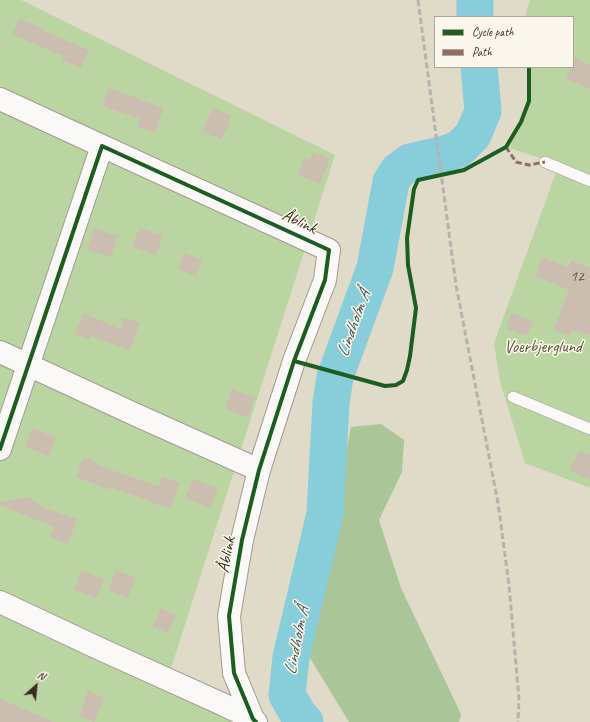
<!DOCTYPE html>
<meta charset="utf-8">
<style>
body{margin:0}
#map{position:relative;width:590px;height:722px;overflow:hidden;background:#e0dac8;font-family:Caveat,sans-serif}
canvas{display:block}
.legend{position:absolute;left:434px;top:16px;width:140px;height:52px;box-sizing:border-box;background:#fbf7ec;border:1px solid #aea59a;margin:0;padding:5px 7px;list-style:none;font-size:12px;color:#3b2a1e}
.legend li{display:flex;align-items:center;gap:8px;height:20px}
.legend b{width:20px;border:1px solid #aea59a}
.north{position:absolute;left:16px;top:666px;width:40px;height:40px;-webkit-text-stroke:3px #fbf7ec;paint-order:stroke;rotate:27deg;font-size:11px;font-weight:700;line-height:16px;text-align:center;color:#3b2a1e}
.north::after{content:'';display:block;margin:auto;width:14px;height:18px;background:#3b2a1e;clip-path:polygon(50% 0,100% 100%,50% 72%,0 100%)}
</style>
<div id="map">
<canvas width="590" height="722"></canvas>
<ul class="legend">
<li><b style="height:5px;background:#1b5e20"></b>Cycle path</li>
<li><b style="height:5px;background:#8d6e63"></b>Path</li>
</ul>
<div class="north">N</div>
</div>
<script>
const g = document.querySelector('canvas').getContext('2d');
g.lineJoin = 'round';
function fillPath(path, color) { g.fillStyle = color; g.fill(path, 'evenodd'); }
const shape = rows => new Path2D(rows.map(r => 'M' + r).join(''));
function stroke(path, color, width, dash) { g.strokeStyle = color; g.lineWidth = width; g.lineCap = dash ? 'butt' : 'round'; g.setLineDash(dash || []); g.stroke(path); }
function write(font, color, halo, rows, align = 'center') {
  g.font = font + ' Caveat,sans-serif'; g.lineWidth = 3; g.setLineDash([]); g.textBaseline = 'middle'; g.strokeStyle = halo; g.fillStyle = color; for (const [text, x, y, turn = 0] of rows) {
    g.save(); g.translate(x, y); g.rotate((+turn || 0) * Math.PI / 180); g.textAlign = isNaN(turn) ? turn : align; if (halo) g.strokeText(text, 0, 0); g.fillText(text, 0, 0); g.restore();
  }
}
fillPath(shape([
 [0,0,21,0,335,155,166,684,234,722,0,722],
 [530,0,590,0,590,488,525,463,500,382,494,343,559,164,506,147,521,122,529,101,529,67,573,67,573,17,525,17]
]), '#bbd5a2');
fillPath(shape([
 [381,424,404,440,402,472,379,520,401,588,461,714,459,722,349,722,307,653,351,427]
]), '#aac598');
stroke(shape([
 [475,17,475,0],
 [305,722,298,714,287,695,291,657,325,514,331,403,335,377,375,268,391,182,398,171,410,162,445,154,459,149,473,135,483,111,479,67]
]), '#88cdda', 37);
fillPath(shape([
 [19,18,43,28,42,30,89,50,81,68,62,60,63,56,12,34],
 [575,58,590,65,590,89,566,79,571,67,573,67],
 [109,88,164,108,155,133,137,127,140,119,102,106],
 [213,108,231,116,228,122,230,123,221,140,202,131],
 [313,152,330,159,320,184,298,175,304,158,310,160],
 [94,228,118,236,111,257,87,250],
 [139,228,163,235,156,255,132,247],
 [184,253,202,259,196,276,178,269],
 [542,257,569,267,571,260,590,268,590,336,572,330,570,336,553,330,569,290,535,276],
 [83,313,120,329,124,318,140,323,130,350,91,336,90,340,75,334],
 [511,313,533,321,527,336,506,328],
 [232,389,255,397,248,417,225,409],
 [32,428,56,437,49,456,25,447],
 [579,450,590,455,590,480,569,470],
 [84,457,98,463,97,465,159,486,162,476,180,483,170,509,111,487,110,490,76,477],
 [192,479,218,488,210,508,185,498],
 [33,496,32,500,38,503,37,505,77,519,68,544,50,537,54,527,0,505,0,502],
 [116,570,136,577,128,598,108,590],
 [81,571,104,579,97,598,74,590],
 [161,608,176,615,168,633,153,627],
 [88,691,104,698,94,722,79,716],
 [0,699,54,722,0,722]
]), '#ccbdb1');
const service = shape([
 [545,162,590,181],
 [513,397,590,429]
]);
const minor = shape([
 [0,99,102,146],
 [0,352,134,414,259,470],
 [0,449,102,146,329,250,325,280,294,361,259,470,242,540,229,616,234,673,253,719,256,722],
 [0,602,98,648,222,704,253,719]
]);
stroke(service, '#a19b8f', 12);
stroke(minor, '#a19b8f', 24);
stroke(service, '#faf9f7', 11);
stroke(minor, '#faf9f7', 22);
stroke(shape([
 [418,0,456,285,498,503,509,585,519,699,518,722]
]), '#b5b2ae', 3, [6, 3]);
stroke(shape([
 [506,147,516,162,529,165,545,162]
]), '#8d6e63', 3, [6, 3]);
stroke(shape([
 [294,361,385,386,396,385,403,381,407,370,410,356,416,308,408,265,407,238,414,189,418,180,464,170,506,147,521,122,529,101,529,67],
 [0,449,102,146,329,250,325,280,294,361,259,470,242,540,229,616,234,673,253,719,256,722]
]), '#1b5e20', 4);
write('15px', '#5f4f43', null, [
 ["12",577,277]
]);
write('17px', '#3b2a1e', '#fbf7ec', [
 ["Åblink",299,222,25],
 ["Åblink",227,555,-79]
]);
write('17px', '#585c3c', '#fbf7ec', [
 ["Voerbjerglund",543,348]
]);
write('italic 18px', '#475958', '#fbf7ec', [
 ["Lindholm Å",354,324,-70],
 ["Lindholm Å",297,641,-79]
]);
</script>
